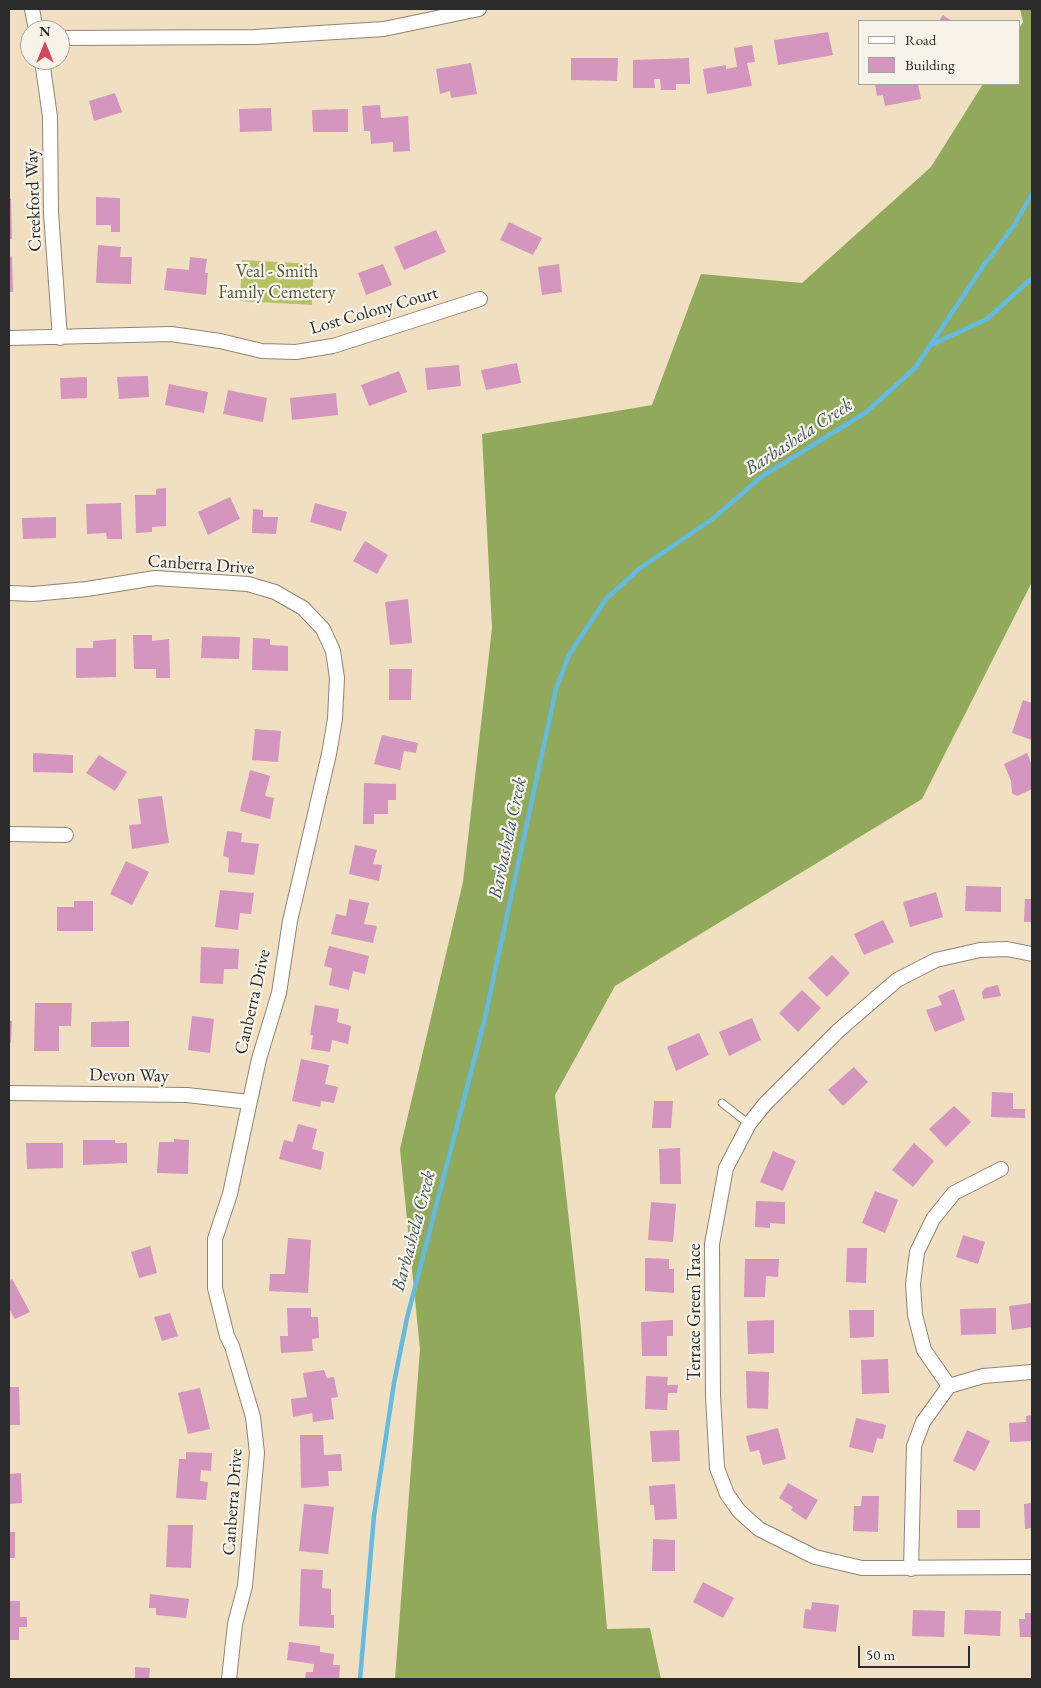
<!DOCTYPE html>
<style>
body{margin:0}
#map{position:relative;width:1041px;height:1688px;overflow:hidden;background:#f0dfc0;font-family:"EB Garamond",serif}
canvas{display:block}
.frame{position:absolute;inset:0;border:10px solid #2b2b2b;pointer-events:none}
.legend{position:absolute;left:858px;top:20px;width:162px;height:65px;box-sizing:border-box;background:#f7f3e8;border:1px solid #a5a39c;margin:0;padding:6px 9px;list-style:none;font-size:15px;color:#2b2b2b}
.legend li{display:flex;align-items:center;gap:10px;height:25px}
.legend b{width:25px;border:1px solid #a5a39c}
.north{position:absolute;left:20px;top:20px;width:50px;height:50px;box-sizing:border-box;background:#f7f3e8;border:1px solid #a5a39c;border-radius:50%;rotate:0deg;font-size:14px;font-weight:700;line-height:20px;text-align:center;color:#2b2b2b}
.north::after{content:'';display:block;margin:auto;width:18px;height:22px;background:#d1495b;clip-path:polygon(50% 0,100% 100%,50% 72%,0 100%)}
.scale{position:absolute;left:858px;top:1646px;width:112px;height:22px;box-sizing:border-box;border:2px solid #2b2b2b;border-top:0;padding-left:6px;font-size:15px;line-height:18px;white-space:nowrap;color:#2b2b2b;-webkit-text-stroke:4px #f7f3e8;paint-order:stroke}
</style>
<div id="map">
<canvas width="1041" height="1688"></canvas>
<div class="frame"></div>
<ul class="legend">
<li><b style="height:6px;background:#fff"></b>Road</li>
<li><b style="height:14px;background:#d495be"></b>Building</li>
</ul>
<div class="north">N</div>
<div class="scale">50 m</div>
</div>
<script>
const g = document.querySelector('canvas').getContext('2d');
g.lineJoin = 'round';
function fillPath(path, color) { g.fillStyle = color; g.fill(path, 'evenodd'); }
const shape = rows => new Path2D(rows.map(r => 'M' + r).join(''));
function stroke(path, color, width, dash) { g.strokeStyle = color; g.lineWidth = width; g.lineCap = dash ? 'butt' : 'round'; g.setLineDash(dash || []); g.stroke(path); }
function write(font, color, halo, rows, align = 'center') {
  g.font = font + ' "EB Garamond",serif'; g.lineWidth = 4.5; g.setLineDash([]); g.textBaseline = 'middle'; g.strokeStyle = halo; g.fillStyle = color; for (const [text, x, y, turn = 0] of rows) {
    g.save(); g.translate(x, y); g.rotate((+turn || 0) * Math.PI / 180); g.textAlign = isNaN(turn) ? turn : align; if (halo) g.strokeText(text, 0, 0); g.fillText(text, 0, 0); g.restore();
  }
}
fillPath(shape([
 [242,260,314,264,312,305,240,301]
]), '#b6c365');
fillPath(shape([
 [1020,9,1032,9,1032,582,922,799,615,986,555,1095,580,1319,607,1629,650,1628,661,1679,395,1679,420,1349,400,1149,463,882,492,628,482,434,652,405,701,274,802,283,931,167,983,84,1020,84,1020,27,1023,22]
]), '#90a95a');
stroke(shape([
 [933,344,987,319,1032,278],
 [360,1679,374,1516,394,1383,407,1318,484,1022,556,689,569,655,606,599,639,569,715,517,761,477,865,413,915,368,984,265,1013,227,1032,194]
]), '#64bbe1', 4.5);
fillPath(shape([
 [943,15,952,21,939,21],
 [828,32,833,55,778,65,774,40],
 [752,45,755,62,747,63,752,86,707,94,703,69,726,65,726,69,737,67,734,48],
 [571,58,618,58,617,81,571,80],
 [689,58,690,84,676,84,676,90,661,90,660,79,654,79,655,88,633,88,633,60],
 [471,63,477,94,451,98,450,91,440,94,436,69],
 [875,84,918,84,921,99,885,106,883,95,877,96],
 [115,93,122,112,94,121,89,101],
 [380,105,381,118,408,116,410,151,393,152,393,142,371,144,370,131,364,131,362,106],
 [271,108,272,131,240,132,239,109],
 [348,109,348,132,313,132,312,110],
 [96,197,120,198,120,232,111,232,111,225,96,225],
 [9,199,11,199,12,239,9,239],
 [509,222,542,238,533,255,500,240],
 [436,230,446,252,404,270,394,247],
 [98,245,121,247,120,257,132,257,131,284,96,283],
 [12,256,13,292,9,292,9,257],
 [190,257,207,259,205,273,208,273,206,295,164,290,167,268,189,270],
 [383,264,392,285,366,295,358,273],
 [559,264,562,292,542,295,538,267],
 [517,363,521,383,486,390,481,370],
 [459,365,461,386,427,390,425,368],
 [399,371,407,392,369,406,361,385],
 [148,376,149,397,119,399,117,377],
 [87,377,87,398,61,399,60,378],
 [169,384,208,392,204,413,165,405],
 [228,390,267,398,263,422,223,414],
 [336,393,338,415,292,420,290,398],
 [166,488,166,526,152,527,152,532,136,533,135,495,156,495,156,489],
 [230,497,240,519,208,535,198,512],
 [121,503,122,539,107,539,106,533,87,534,86,504],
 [315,503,347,512,341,531,310,522],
 [253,509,263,510,263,517,278,517,276,534,252,533],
 [56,517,56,538,23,539,22,518],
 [365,541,388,555,377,574,353,561],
 [408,599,412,643,390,645,385,602],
 [133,635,152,635,152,641,169,639,170,678,156,678,156,669,134,669],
 [202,636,240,637,239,659,201,658],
 [253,638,270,639,270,645,288,646,288,671,252,670],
 [116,639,116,677,76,678,76,648,93,648,93,641],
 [389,669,412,669,411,700,389,700],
 [1023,700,1032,703,1032,740,1012,733],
 [255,729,281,731,278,762,252,760],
 [382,735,418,743,416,753,404,751,400,770,374,764],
 [33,753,73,755,73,773,33,772],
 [1027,753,1032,765,1032,789,1017,796,1012,793,1011,781,1004,764],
 [99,755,127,772,115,791,86,773],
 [250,770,270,776,265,796,274,798,270,819,240,811],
 [364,783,396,784,396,800,388,800,388,814,374,814,374,824,363,824],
 [162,796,169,843,132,849,129,825,141,824,138,799],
 [227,831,242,833,241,842,259,844,254,875,228,872,229,858,223,856],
 [355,845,377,850,373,864,382,865,379,881,349,874],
 [126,861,149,872,132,905,110,894],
 [966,886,1001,887,1001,912,965,911],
 [220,890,254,893,251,914,240,913,238,930,215,927],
 [936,892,943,917,910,927,903,902],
 [349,899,369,903,364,924,377,926,373,943,331,934,336,914,346,916],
 [1025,899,1032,899,1032,922,1024,922],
 [74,901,93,901,93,931,57,931,57,907,74,907],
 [883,920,894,942,864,955,854,934],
 [329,946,369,956,365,974,353,971,349,990,329,985,332,968,324,966],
 [201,947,239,949,238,969,224,969,223,984,200,983],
 [832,955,850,973,827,997,808,978],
 [998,985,1001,996,983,999,982,992,985,988],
 [954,989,965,1020,935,1032,926,1010,942,1005,938,996],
 [802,990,821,1008,798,1032,779,1013],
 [35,1003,72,1003,71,1026,59,1026,59,1051,34,1051],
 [315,1005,339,1009,337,1022,351,1026,348,1044,332,1040,330,1052,311,1049,313,1035,310,1035],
 [192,1016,214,1019,210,1053,188,1050],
 [752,1018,761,1040,729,1056,719,1032],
 [9,1021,12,1021,11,1043,9,1042],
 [129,1021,129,1047,91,1047,91,1022],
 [699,1033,709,1055,676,1071,667,1047],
 [301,1059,329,1065,325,1084,338,1087,334,1103,321,1101,320,1107,292,1101],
 [854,1067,868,1082,843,1106,828,1090],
 [992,1092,1013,1093,1013,1109,1025,1109,1025,1118,991,1117],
 [654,1101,673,1101,671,1128,652,1128],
 [954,1106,971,1122,946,1147,929,1129],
 [298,1124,317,1129,312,1149,324,1152,321,1170,279,1159,284,1140,293,1142],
 [174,1139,189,1140,188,1174,157,1173,159,1142,174,1142],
 [83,1140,115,1140,115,1143,127,1143,127,1163,83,1165],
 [26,1143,63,1143,63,1168,27,1169],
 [914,1143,934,1161,913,1187,892,1170],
 [680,1148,681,1184,660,1184,659,1149],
 [773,1151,796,1161,783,1191,760,1182],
 [875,1191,898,1200,885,1233,862,1223],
 [756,1201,785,1202,785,1224,770,1223,770,1228,755,1227],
 [651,1202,676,1204,673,1242,648,1240],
 [963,1235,985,1242,978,1264,956,1257],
 [288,1238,311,1240,308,1293,269,1291,270,1274,285,1274],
 [150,1246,157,1273,139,1278,131,1252],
 [847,1248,867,1248,866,1283,846,1282],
 [645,1258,669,1259,669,1269,674,1269,674,1293,645,1291],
 [745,1259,779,1259,778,1277,766,1276,765,1297,744,1297],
 [12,1279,30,1312,15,1319,9,1309,9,1281],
 [1032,1303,1032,1327,1012,1330,1009,1306],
 [287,1308,311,1308,311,1317,318,1317,319,1338,312,1339,313,1351,281,1353,280,1336,288,1336],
 [996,1308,996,1334,961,1335,960,1309],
 [849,1310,874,1310,874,1337,850,1338],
 [170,1313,178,1336,162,1341,154,1317],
 [673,1320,673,1336,667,1336,667,1356,642,1356,641,1322],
 [774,1320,774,1353,748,1354,747,1321],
 [888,1359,889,1393,862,1394,861,1360],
 [324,1370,327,1378,334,1377,338,1397,331,1398,334,1419,313,1422,312,1413,293,1417,291,1399,307,1397,303,1373],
 [746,1371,769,1372,768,1409,747,1408],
 [646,1376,668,1377,667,1385,678,1385,677,1393,668,1393,667,1410,645,1409],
 [9,1387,19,1387,20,1425,9,1425],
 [200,1388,210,1429,188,1434,178,1393],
 [1032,1415,1032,1441,1010,1442,1009,1423,1026,1422,1026,1416],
 [856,1418,886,1425,883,1439,877,1438,873,1453,849,1447],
 [778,1428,786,1459,763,1465,759,1450,750,1452,746,1436],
 [679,1430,680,1461,652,1462,650,1431],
 [967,1430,990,1441,975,1471,953,1461],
 [300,1435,323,1435,324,1455,341,1454,342,1471,328,1471,329,1486,301,1488],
 [186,1452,212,1453,211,1471,201,1470,200,1481,208,1482,206,1500,176,1498,179,1459,186,1459],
 [21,1473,22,1503,9,1504,9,1474],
 [788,1483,818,1500,806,1520,791,1510,793,1507,779,1498],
 [675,1484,677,1519,655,1520,654,1505,650,1505,649,1486],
 [862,1496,879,1496,878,1532,853,1531,854,1506,861,1506],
 [1032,1503,1032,1528,1025,1529,1024,1504],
 [304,1504,334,1507,328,1554,299,1551],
 [957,1510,980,1510,980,1528,957,1528],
 [168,1525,193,1525,191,1568,166,1567],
 [9,1532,15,1532,15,1558,9,1558],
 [653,1539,675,1540,675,1571,652,1571],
 [301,1569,323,1570,322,1588,331,1589,331,1615,334,1615,334,1628,299,1626],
 [703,1582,734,1598,723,1618,693,1602],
 [150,1594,189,1599,186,1618,156,1615,156,1608,149,1608],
 [9,1601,20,1601,20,1617,27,1617,27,1627,19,1627,19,1640,9,1640],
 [812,1602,839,1605,836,1632,803,1628,805,1609,811,1610],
 [913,1610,945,1611,944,1637,912,1636],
 [965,1610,1001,1611,1000,1636,964,1634],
 [1025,1613,1032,1613,1032,1637,1020,1637,1019,1619,1025,1619],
 [289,1642,320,1646,320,1652,334,1654,333,1665,340,1665,339,1679,305,1679,306,1672,313,1672,314,1664,287,1660],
 [135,1667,150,1668,149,1679,135,1679]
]), '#d495be');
const lane = shape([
 [722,1103,749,1124]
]);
const street = shape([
 [32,9,36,30],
 [60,38,255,37,384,29,479,9],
 [42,60,50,117,51,213,60,338],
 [9,338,171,334,220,341,262,351,296,352,333,346,480,299],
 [9,593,33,594,87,589,155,578,248,584,275,592,303,608,323,629,333,651,337,678,335,719,329,754,290,921,279,993,259,1059,230,1194,215,1239,215,1288,227,1336,232,1346,253,1417,257,1453,245,1586,235,1624,229,1679],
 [9,834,66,835],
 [1032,954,1007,949,980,950,936,960,897,980,839,1030,765,1104,749,1124,726,1168,712,1244,713,1396,717,1468,727,1494,739,1511,759,1529,815,1557,862,1568,1032,1567],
 [9,1093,187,1095,249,1102],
 [949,1386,924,1350,915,1315,913,1284,917,1252,933,1219,954,1193,1001,1169],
 [911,1569,914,1446,923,1422,949,1386,983,1376,1032,1372]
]);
stroke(lane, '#8e8576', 9);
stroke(street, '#8e8576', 16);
stroke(lane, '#fff', 7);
stroke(street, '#fff', 14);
write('18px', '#2b2b2b', '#f7f3e8', [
 ["Creekford Way",34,200,-92],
 ["Lost Colony Court",374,311,-16],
 ["Canberra Drive",201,565,4],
 ["Canberra Drive",253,1002,-77],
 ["Devon Way",129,1076,1],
 ["Terrace Green Trace",695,1312,-90],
 ["Canberra Drive",233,1502,-86]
]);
write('18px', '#55593c', '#f7f3e8', [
 ["Veal - Smith",277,272],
 ["Family Cemetery",277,293]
]);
write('italic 19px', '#3c5662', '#f7f3e8', [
 ["Barbashela Creek",799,437,-33],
 ["Barbashela Creek",508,838,-78],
 ["Barbashela Creek",414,1231,-75]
]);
</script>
